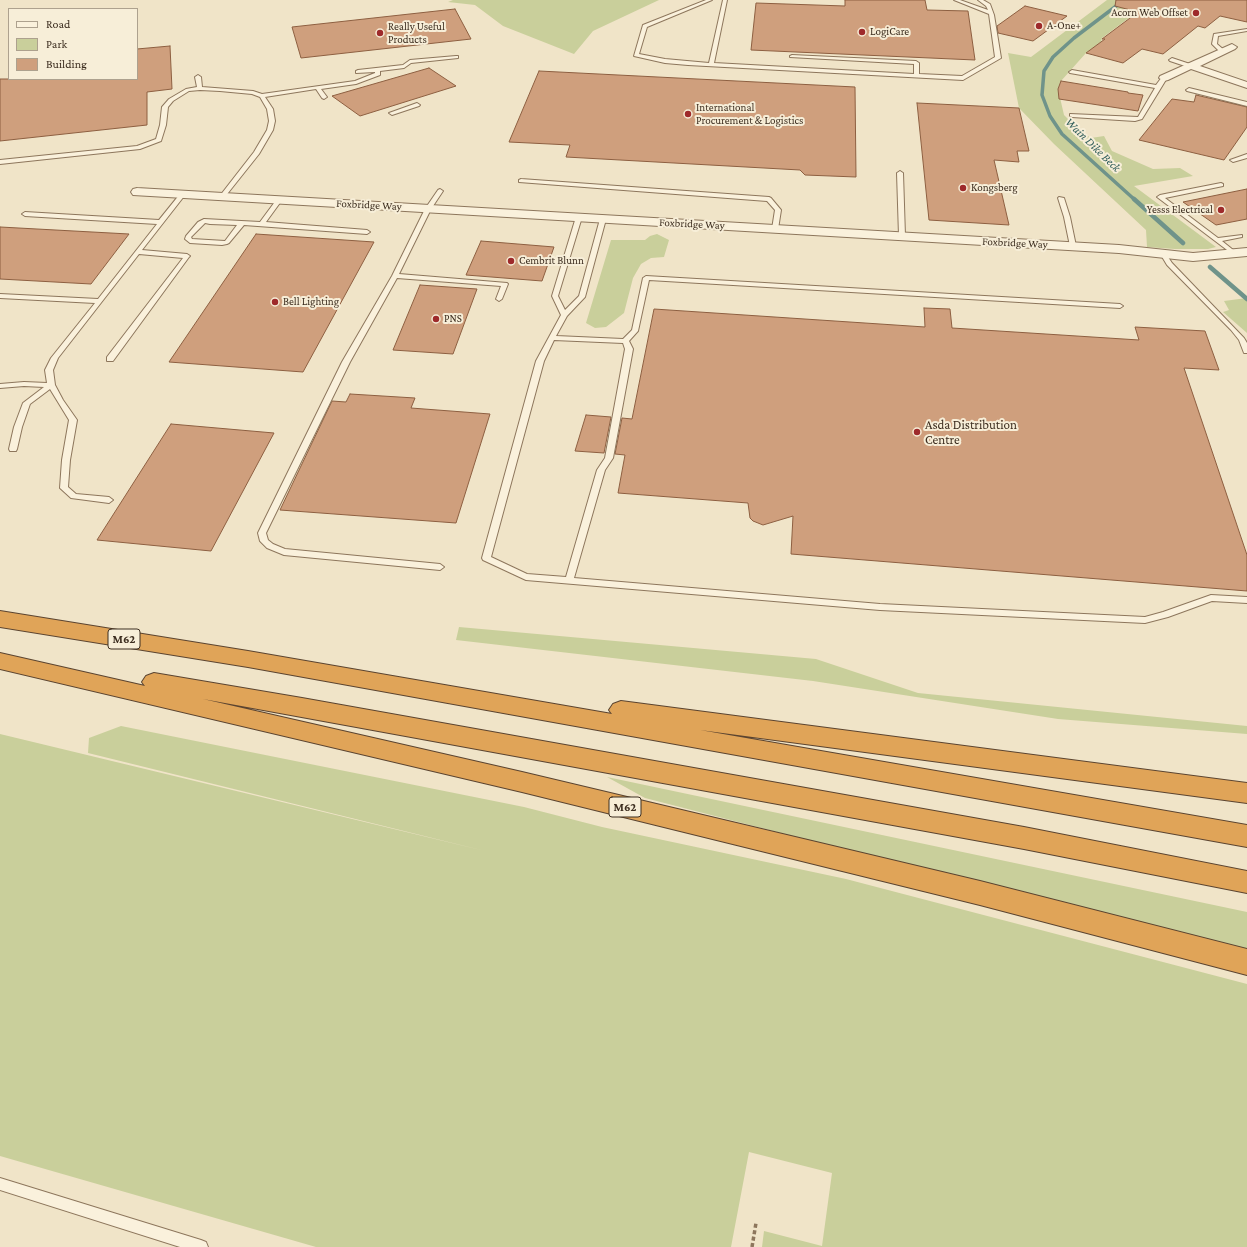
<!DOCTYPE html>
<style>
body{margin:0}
#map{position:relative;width:1247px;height:1247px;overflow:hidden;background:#f0e4c8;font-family:"Crimson Pro",serif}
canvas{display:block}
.legend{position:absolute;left:8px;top:8px;width:130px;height:72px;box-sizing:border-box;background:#f7eed8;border:1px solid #ada18e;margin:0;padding:5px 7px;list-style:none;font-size:12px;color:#3d2e20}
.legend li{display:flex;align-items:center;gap:8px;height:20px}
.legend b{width:20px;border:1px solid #ada18e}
</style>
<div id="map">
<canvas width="1247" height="1247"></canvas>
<ul class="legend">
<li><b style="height:5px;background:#faf1dc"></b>Road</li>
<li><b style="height:11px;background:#c9cf9b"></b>Park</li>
<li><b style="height:11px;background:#cf9f7d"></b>Building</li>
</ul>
</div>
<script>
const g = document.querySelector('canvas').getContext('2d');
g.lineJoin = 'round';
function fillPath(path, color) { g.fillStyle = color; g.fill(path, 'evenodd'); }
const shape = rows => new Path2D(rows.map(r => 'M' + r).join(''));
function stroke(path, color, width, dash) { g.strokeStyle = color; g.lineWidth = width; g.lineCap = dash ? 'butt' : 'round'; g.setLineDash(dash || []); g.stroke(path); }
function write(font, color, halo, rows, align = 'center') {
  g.font = font + ' "Crimson Pro",serif'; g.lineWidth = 4; g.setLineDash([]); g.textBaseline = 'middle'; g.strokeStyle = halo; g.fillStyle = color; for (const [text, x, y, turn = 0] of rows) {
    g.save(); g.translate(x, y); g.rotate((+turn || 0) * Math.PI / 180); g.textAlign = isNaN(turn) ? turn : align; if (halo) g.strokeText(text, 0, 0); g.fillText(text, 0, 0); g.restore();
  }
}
fillPath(shape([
 [453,0,659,0,593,31,574,54,503,26,475,5,448,2],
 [1107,0,1153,0,1102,38,1101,42,1086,53,1061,81,1058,89,1064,115,1080,131,1091,138,1104,136,1112,151,1153,169,1180,168,1193,176,1134,186,1216,247,1208,249,1175,249,1147,247,1146,230,1054,144,1019,108,1008,53,1031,57],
 [657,234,669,240,664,257,651,258,641,264,633,278,624,313,606,327,595,328,586,323,611,240,645,240,650,236],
 [1247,298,1247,333,1223,312,1229,310,1224,301],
 [459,627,816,659,918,693,1247,726,1247,734,1058,719,813,681,456,640],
 [121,726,524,807,602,827,846,879,1247,984,1247,1247,762,1247,764,1231,822,1246,832,1173,749,1152,731,1247,316,1247,0,1156,0,734,485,851,88,753,89,738],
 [607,777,1247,912,1247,953,645,798]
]), '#c9cf9b');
stroke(shape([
 [1124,0,1074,38,1053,57,1044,71,1042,95,1050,116,1062,134,1135,200]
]), '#6f938a', 3.5);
stroke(shape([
 [1134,199,1183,243],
 [1210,267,1247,299]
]), '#6f938a', 4.5);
const building = shape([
 [845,0,925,0,927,10,968,11,975,60,751,50,756,3,845,6,845,0],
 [1116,0,1247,0,1247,22,1220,16,1205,28,1198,26,1163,54,1142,49,1123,63,1086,53,1105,39,1102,39,1138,12,1115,6,1116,0],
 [1025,6,1067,16,1033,41,998,33,997,26,1025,6],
 [455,9,471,39,301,58,292,27,455,9],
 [170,46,172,89,147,92,147,125,0,141,0,79,137,79,137,49,170,46],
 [429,68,456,86,360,116,332,96,429,68],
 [539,71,855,87,856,177,805,175,800,170,566,157,570,145,509,142,539,71],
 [1061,81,1128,92,1128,93,1143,95,1138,111,1059,99,1058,89,1061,81],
 [1196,95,1247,107,1247,127,1224,160,1139,140,1172,99,1194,102,1196,95],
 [917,103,1019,108,1029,151,1017,151,1019,162,994,160,1009,225,929,220,917,103],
 [1247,189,1247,219,1216,225,1183,202,1247,189],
 [0,227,129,234,91,284,0,279,0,227],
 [256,234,374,242,303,372,169,362,256,234],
 [481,241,554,247,542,281,466,275,481,241],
 [420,285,477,289,453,354,393,350,420,285],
 [924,308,950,309,952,328,1139,340,1135,327,1205,331,1219,370,1184,368,1247,555,1247,591,791,554,793,516,763,525,753,521,750,518,748,503,618,493,625,455,615,454,622,418,632,419,654,309,925,327,924,308],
 [350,394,415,398,411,408,490,414,456,523,280,510,332,401,346,402,350,394],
 [586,415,611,417,604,453,575,451,586,415],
 [171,424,274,433,211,551,97,540,171,424]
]);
fillPath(building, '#cf9f7d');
stroke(building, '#8d5f41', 1);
const service = shape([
 [706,0,712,0,647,27,639,54,665,59,709,63,723,0,727,0,714,63,914,74,914,64,790,57,790,56,792,55,916,61,919,63,919,74,962,76,995,57,989,14,954,0,960,0,988,10,986,6,978,0,983,0,990,4,994,15,1001,58,963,80,688,65,665,63,634,56,643,25,706,0],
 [1247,29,1247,31,1218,36,1217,44,1224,50,1224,52,1220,52,1212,44,1214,34,1247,29],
 [456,56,458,56,458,58,411,63,404,68,380,71,380,75,356,84,321,89,327,97,324,99,322,98,316,89,265,97,273,109,275,121,273,130,259,154,224,198,222,199,219,197,254,152,267,130,269,121,267,109,260,97,252,94,220,91,200,90,189,91,173,101,168,107,166,125,161,141,140,149,0,164,0,160,137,146,156,139,160,125,162,107,169,99,186,89,197,87,195,77,198,75,201,77,202,87,253,91,262,94,355,81,375,73,375,72,356,73,356,71,358,70,403,65,410,60,456,56],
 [1172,58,1193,65,1194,66,1191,68,1170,61,1169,60,1172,58],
 [1072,70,1156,85,1162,77,1167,78,1142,119,1135,121,1072,117,1070,116,1070,114,1138,117,1155,88,1070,73,1069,72,1072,70],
 [1189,88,1247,102,1247,106,1187,91,1186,90,1189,88],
 [417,103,420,105,419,106,392,115,389,113,417,103],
 [1247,154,1247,158,1233,162,1230,160,1247,154],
 [900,171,903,173,905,236,902,238,899,236,897,173,900,171],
 [521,179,769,197,771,198,781,210,778,229,775,231,772,229,775,210,767,201,519,182,519,180,521,179],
 [1221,183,1223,184,1223,186,1165,198,1218,238,1242,235,1242,237,1222,241,1237,253,1237,255,1235,256,1157,197,1160,195,1221,183],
 [440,189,443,191,431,209,399,274,507,283,508,284,502,299,499,301,496,299,501,286,397,278,350,362,266,533,268,540,273,544,285,549,440,564,444,567,440,570,284,555,267,548,260,541,258,533,342,362,392,276,425,209,438,190,440,189],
 [180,194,185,195,142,250,187,254,190,256,189,257,113,361,107,361,107,357,183,258,139,254,58,358,53,370,55,385,63,400,77,420,70,460,68,487,76,494,109,497,113,500,109,503,71,498,60,488,62,460,69,420,50,389,30,404,22,427,17,449,16,451,10,451,9,449,14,427,23,403,44,387,24,386,0,388,0,384,24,382,47,383,45,370,51,358,95,303,0,298,0,294,98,299,157,224,25,216,22,214,25,212,159,220,180,194],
 [1059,197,1064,198,1070,217,1076,246,1075,247,1070,246,1064,217,1058,198,1059,197],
 [279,198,282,200,266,222,367,230,370,232,367,234,244,225,229,243,227,244,222,245,190,243,185,239,186,236,198,222,204,219,260,222,277,199,279,198],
 [205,223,210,224,237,225,225,241,192,239,191,237,205,223],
 [579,215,582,217,558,296,565,310,579,296,600,219,603,217,606,219,585,297,567,316,556,336,623,339,632,330,643,278,646,276,1120,304,1123,306,1120,308,649,280,638,331,629,341,633,349,613,458,605,470,574,578,880,604,1145,617,1163,612,1211,595,1247,597,1247,603,1212,601,1168,617,1145,623,880,610,526,580,483,560,482,558,536,361,561,315,552,296,576,217,579,215],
 [554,340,623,343,625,349,605,458,597,470,566,577,527,574,491,557,544,361,554,340],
 [1162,254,1166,254,1172,263,1244,338,1247,343,1247,353,1244,353,1239,340,1231,330,1167,265,1161,255,1162,254],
 [0,1178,201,1240,206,1242,208,1247,180,1247,0,1190,0,1178]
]);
const minor = shape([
 [1232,44,1237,47,1235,49,1200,66,1247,82,1247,88,1191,69,1168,80,1164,81,1159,78,1160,76,1232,44],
 [137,188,1119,245,1193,253,1247,248,1247,256,1193,261,1119,253,133,195,131,192,133,189,137,188]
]);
const motorway = shape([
 [0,611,248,651,612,714,609,710,613,704,621,701,1247,783,1247,803,700,730,1247,825,1247,847,248,667,0,627,0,611],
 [0,653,145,686,142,682,146,676,154,673,302,698,1024,827,1247,871,1247,893,1024,849,203,699,522,772,980,881,1247,949,1247,975,980,905,522,792,0,669,0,653]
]);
stroke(service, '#8d765c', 2);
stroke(minor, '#8d765c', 2);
stroke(motorway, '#5b4430', 2);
stroke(shape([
 [752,1247,756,1223]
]), '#8d765c', 3.5, [4, 2.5]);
fillPath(service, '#faf1dc');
fillPath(minor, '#faf1dc');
fillPath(motorway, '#e0a458');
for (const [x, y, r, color] of [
 [1196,13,4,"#9e2a2b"],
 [1039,26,4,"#9e2a2b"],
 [862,32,4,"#9e2a2b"],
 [380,33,4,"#9e2a2b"],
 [688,114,4,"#9e2a2b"],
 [963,188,4,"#9e2a2b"],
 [1221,210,4,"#9e2a2b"],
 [511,261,4,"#9e2a2b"],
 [275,302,4,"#9e2a2b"],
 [436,319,4,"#9e2a2b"],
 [917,432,4,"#9e2a2b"]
]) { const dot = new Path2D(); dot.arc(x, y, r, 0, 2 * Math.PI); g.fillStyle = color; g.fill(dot); stroke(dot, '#f7eed8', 1.5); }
write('11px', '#3d2e20', '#f7eed8', [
 ["Acorn Web Offset",1188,13,"right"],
 ["A-One+",1047,26],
 ["Really Useful",388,27],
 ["Products",388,40],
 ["LogiCare",870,32],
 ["International",696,108],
 ["Procurement & Logistics",696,121],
 ["Kongsberg",971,188],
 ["Yesss Electrical",1213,210,"right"],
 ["Cembrit Blunn",519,261],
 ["Bell Lighting",283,302],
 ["PNS",444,319]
], 'left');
write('11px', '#3d2e20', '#f7eed8', [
 ["Foxbridge Way",369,205,3],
 ["Foxbridge Way",692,224,3],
 ["Foxbridge Way",1015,243,3]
]);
write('italic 12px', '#2f5d5a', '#f7eed8', [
 ["Wain Dike Beck",1093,145,44]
]);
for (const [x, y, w] of [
 [124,639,32],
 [625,807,32]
]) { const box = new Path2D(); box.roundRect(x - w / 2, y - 10, w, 20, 3); g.fillStyle = '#f7eed8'; g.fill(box); stroke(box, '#3d2e20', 1); }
write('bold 12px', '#3d2e20', null, [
 ["M62",124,639],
 ["M62",625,807]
]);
write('13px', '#3d2e20', '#f7eed8', [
 ["Asda Distribution",925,425],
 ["Centre",925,440]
], 'left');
</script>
